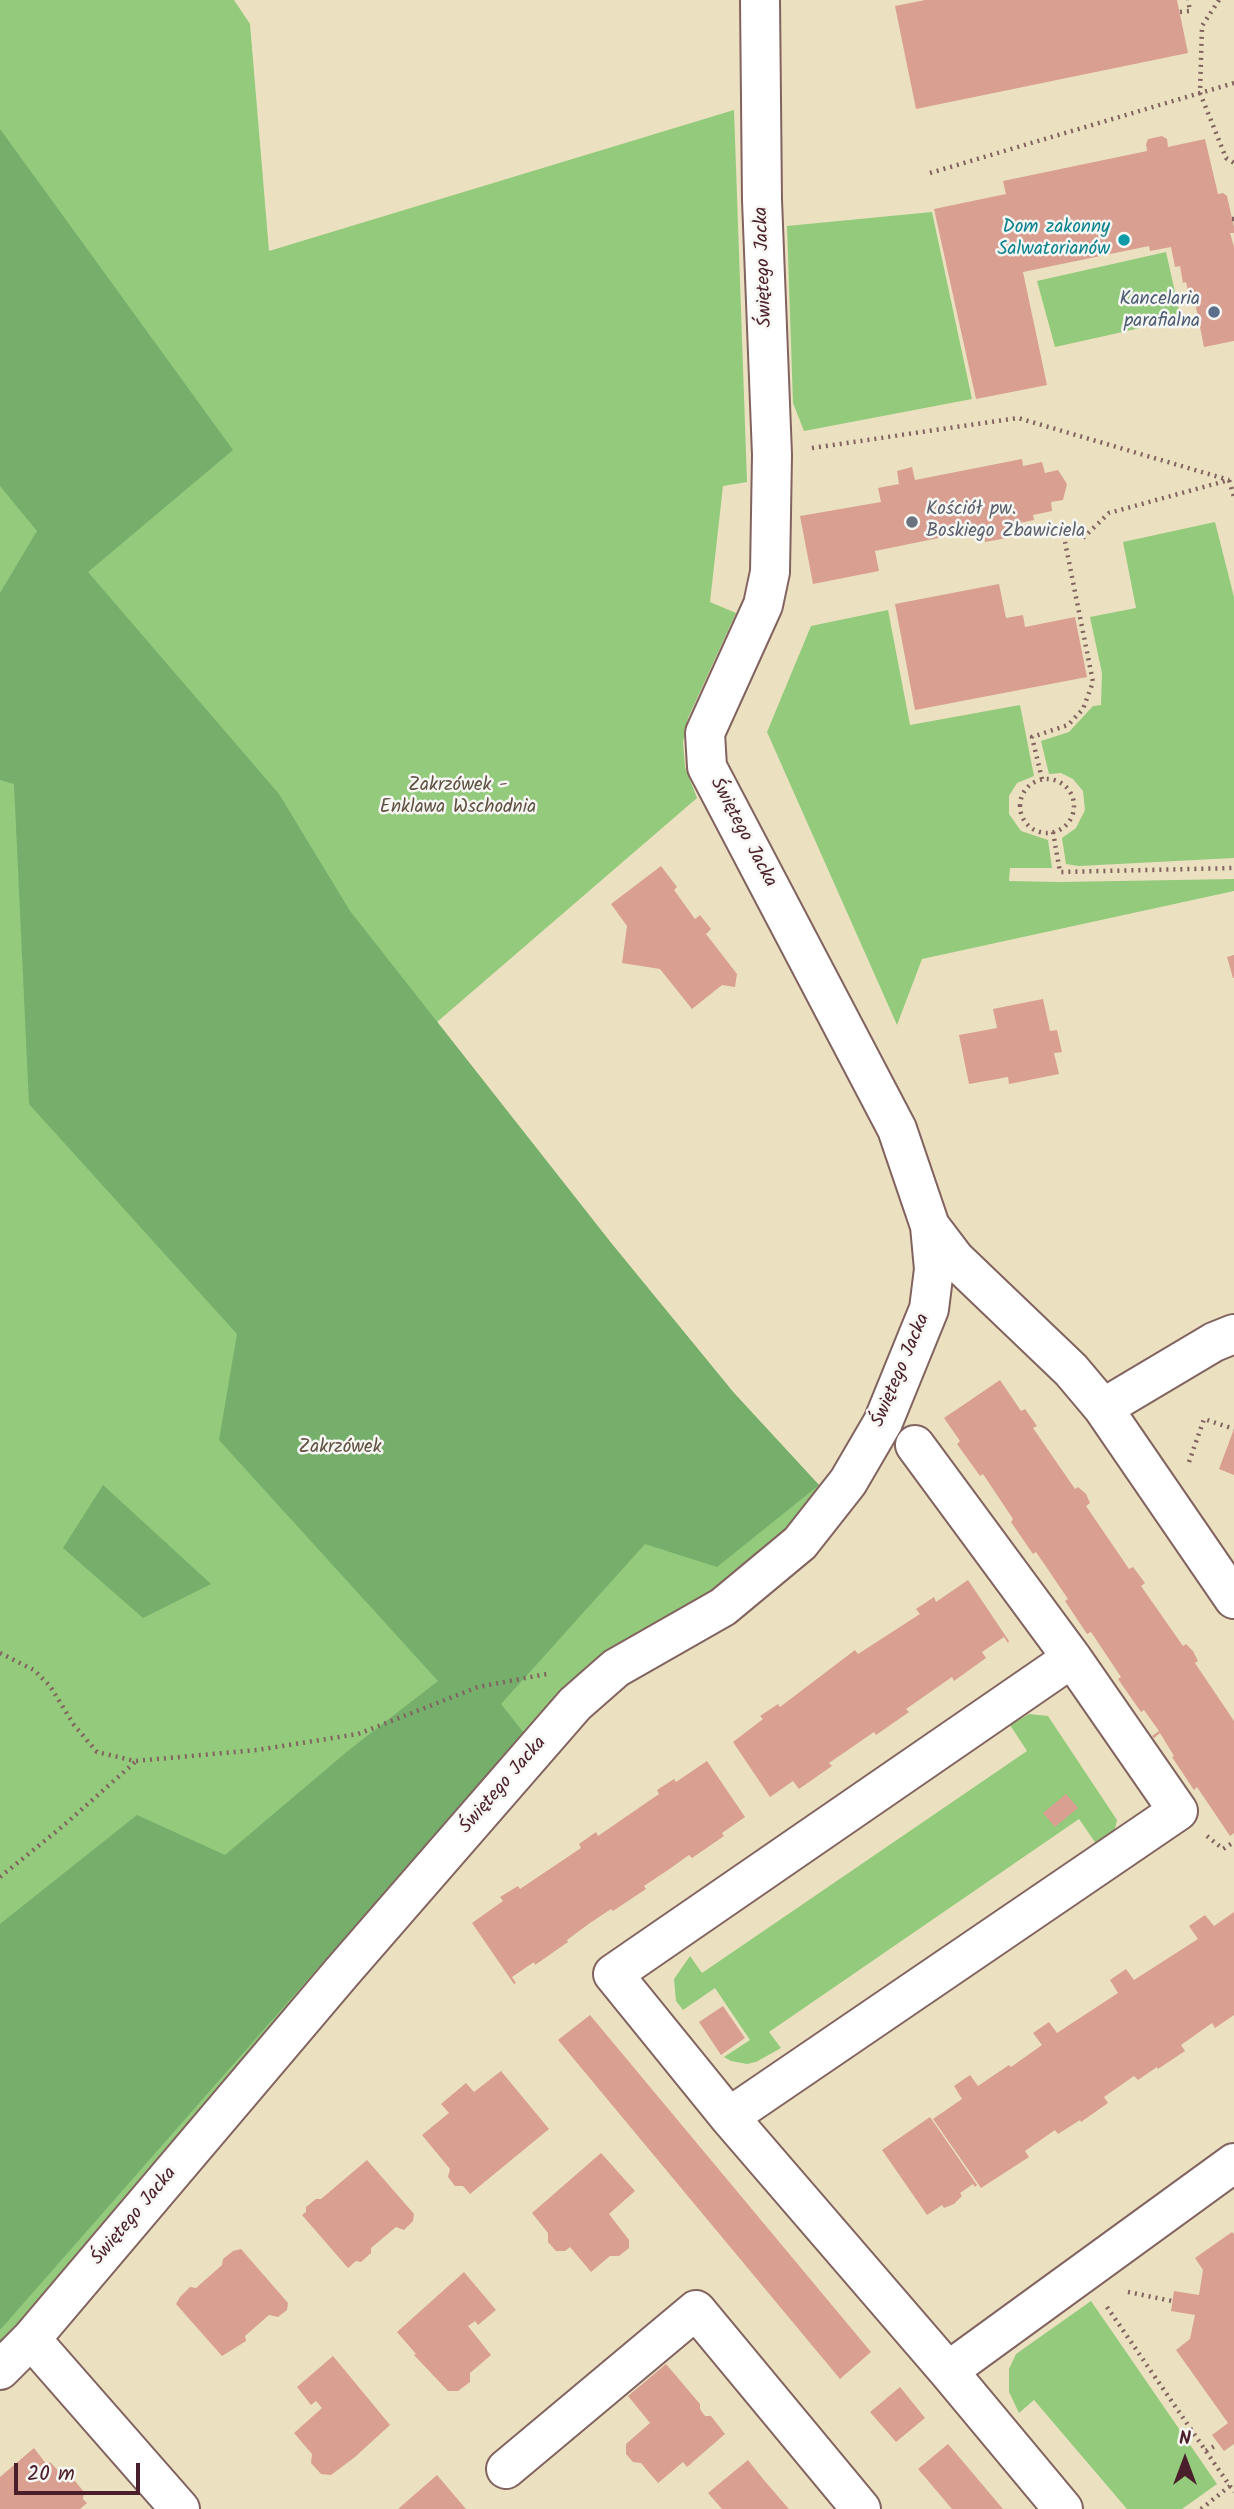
<!DOCTYPE html>
<meta charset="utf-8">
<style>
body{margin:0}
#map{position:relative;width:1234px;height:2509px;overflow:hidden;background:#ebe1c0;font-family:Kalam,sans-serif}
canvas{display:block}
.north{position:absolute;left:1150px;top:2425px;width:70px;height:70px;-webkit-text-stroke:5px #f6f6f2;paint-order:stroke;rotate:0deg;font-size:19px;font-weight:700;line-height:28px;text-align:center;color:#4a1f2b}
.north::after{content:'';display:block;margin:auto;width:24px;height:32px;background:#4a1f2b;clip-path:polygon(50% 0,100% 100%,50% 72%,0 100%)}
.scale{position:absolute;left:14px;top:2463px;width:126px;height:32px;box-sizing:border-box;border:4px solid #4a1f2b;border-top:0;padding-left:9px;font-size:21px;line-height:24px;white-space:nowrap;color:#4a1f2b;-webkit-text-stroke:5px #f6f6f2;paint-order:stroke}
</style>
<div id="map">
<canvas width="1234" height="2509"></canvas>
<div class="north">N</div>
<div class="scale">20 m</div>
</div>
<script>
const g = document.querySelector('canvas').getContext('2d');
g.lineJoin = 'round';
function fillPath(path, color) { g.fillStyle = color; g.fill(path, 'evenodd'); }
const shape = rows => new Path2D(rows.map(r => 'M' + r).join(''));
function stroke(path, color, width, dash) { g.strokeStyle = color; g.lineWidth = width; g.lineCap = dash ? 'butt' : 'round'; g.setLineDash(dash || []); g.stroke(path); }
function write(font, color, halo, rows, align = 'center') {
  g.font = font + ' Kalam,sans-serif'; g.lineWidth = 5; g.setLineDash([]); g.textBaseline = 'middle'; g.strokeStyle = halo; g.fillStyle = color; for (const [text, x, y, turn = 0] of rows) {
    g.save(); g.translate(x, y); g.rotate((+turn || 0) * Math.PI / 180); g.textAlign = isNaN(turn) ? turn : align; if (halo) g.strokeText(text, 0, 0); g.fillText(text, 0, 0); g.restore();
  }
}
fillPath(shape([
 [0,0,234,0,250,24,269,251,734,110,747,482,723,486,710,602,736,613,688,718,683,742,685,767,697,798,437,1022,611,1243,733,1392,828,1495,789,1539,591,1678,0,2357],
 [932,212,972,399,804,431,793,403,787,226],
 [1166,252,1181,319,1055,347,1037,281],
 [1215,522,1234,597,1234,858,1079,866,1066,864,1062,838,1076,828,1085,810,1083,791,1073,779,1061,773,1049,774,1041,741,1069,732,1093,706,1101,705,1102,673,1090,617,1136,608,1123,542],
 [888,610,910,725,1020,705,1034,776,1017,783,1009,796,1009,814,1021,831,1048,840,1052,868,1010,868,1009,881,1060,882,1234,879,1234,891,922,959,897,1025,767,732,811,626],
 [1029,1714,1048,1716,1117,1820,1115,1829,1109,1838,1097,1845,1079,1819,769,2032,781,2048,756,2062,747,2064,731,2061,724,2057,750,2040,715,1988,683,2010,676,2001,674,1979,690,1956,702,1973,1027,1751,1010,1725],
 [1091,2301,1217,2484,1182,2509,1127,2509,1034,2400,1019,2413,1009,2392,1009,2369,1016,2354]
]), '#93ca7c');
fillPath(shape([
 [0,129,233,450,88,572,279,794,350,911,612,1244,734,1393,819,1485,717,1567,645,1544,501,1704,524,1733,0,2330,0,1924,137,1815,225,1855,349,1750,438,1681,219,1440,237,1334,29,1104,14,784,0,780,0,593,37,531,0,486],
 [103,1485,211,1584,143,1618,63,1548]
]), '#76ae6c');
fillPath(shape([
 [925,0,1177,0,1188,53,916,109,895,6],
 [1162,136,1167,139,1168,147,1205,139,1218,194,1223,193,1227,196,1234,227,1234,233,1230,233,1234,247,1234,341,1204,347,1195,302,1191,303,1186,282,1183,283,1180,266,1175,267,1171,247,1150,251,1149,246,1023,272,1047,385,976,399,934,209,1006,194,1003,181,1147,151,1146,144,1148,139],
 [1022,459,1023,466,1042,462,1045,473,1058,470,1067,484,1063,500,1051,502,1052,511,1033,515,1034,520,1010,525,1013,537,985,542,983,529,875,551,879,571,813,584,800,516,881,502,878,488,899,484,897,471,912,467,915,480],
 [999,584,1006,618,1023,615,1025,627,1075,617,1087,677,915,710,895,604],
 [661,866,677,887,674,890,695,919,700,915,711,929,706,934,737,974,735,987,722,985,692,1009,660,969,622,963,627,926,611,904],
 [1234,955,1234,978,1233,978,1227,957],
 [1043,999,1050,1031,1057,1030,1062,1052,1054,1053,1059,1074,1009,1084,1008,1077,969,1084,959,1035,997,1028,993,1009],
 [1000,1380,1021,1411,1025,1409,1037,1426,1033,1428,1075,1489,1078,1487,1086,1494,1090,1503,1086,1506,1129,1569,1133,1567,1145,1583,1141,1586,1183,1646,1186,1644,1193,1651,1198,1661,1195,1663,1234,1721,1234,1833,1230,1836,1197,1787,1194,1790,1172,1757,1174,1756,1160,1733,1154,1738,1152,1736,1159,1731,1144,1710,1141,1712,1118,1679,1121,1677,1091,1632,1087,1634,1065,1601,1068,1599,1036,1552,1033,1554,1011,1522,1013,1519,983,1474,980,1476,957,1444,960,1441,944,1418],
 [1234,1429,1234,1475,1219,1469],
 [968,1580,1009,1641,1008,1643,1004,1637,982,1652,986,1658,954,1681,952,1677,906,1709,909,1712,876,1735,874,1732,829,1763,832,1766,799,1789,793,1781,770,1797,733,1742,763,1719,760,1716,778,1704,780,1707,855,1650,858,1654,920,1614,916,1609,934,1597,936,1602],
 [707,1761,745,1817,722,1833,724,1836,692,1858,689,1855,668,1870,644,1886,646,1889,613,1911,611,1909,590,1923,567,1940,568,1942,535,1965,534,1962,512,1977,516,1983,514,1984,472,1923,503,1901,500,1897,518,1886,520,1889,581,1848,579,1844,596,1832,598,1836,659,1794,657,1790,674,1779,676,1782],
 [1066,1794,1078,1808,1055,1827,1043,1813],
 [1234,1912,1234,2015,1215,2028,1212,2023,1181,2045,1185,2051,1158,2069,1157,2067,1138,2080,1134,2076,1104,2097,1108,2103,1081,2122,1080,2120,1058,2134,1055,2130,1025,2151,1029,2157,981,2188,933,2119,962,2099,954,2086,970,2075,978,2086,1009,2065,1011,2067,1042,2045,1033,2033,1049,2022,1057,2033,1118,1993,1110,1980,1126,1969,1134,1980,1198,1939,1189,1926,1205,1915,1214,1926],
 [723,2006,745,2038,721,2055,699,2022],
 [590,2015,871,2352,840,2379,558,2040],
 [501,2071,549,2129,470,2194,463,2186,455,2186,448,2177,450,2169,422,2135,449,2113,441,2104,466,2083,474,2092],
 [930,2117,977,2185,975,2187,973,2184,960,2193,962,2196,954,2204,944,2208,942,2205,927,2215,882,2150],
 [601,2153,635,2191,609,2214,629,2240,629,2248,619,2256,610,2256,591,2272,570,2247,565,2251,556,2251,548,2242,548,2233,532,2213],
 [367,2160,414,2214,413,2221,404,2230,396,2227,371,2248,371,2253,361,2262,356,2261,348,2268,302,2215,306,2212,306,2207,316,2199,321,2199],
 [1232,2232,1234,2234,1234,2444,1224,2451,1212,2435,1228,2423,1176,2350,1190,2339,1195,2315,1171,2311,1174,2291,1199,2295,1203,2270,1195,2258],
 [241,2249,288,2303,287,2310,278,2317,269,2315,245,2336,246,2341,222,2356,176,2304,180,2297,190,2287,196,2288,222,2265,223,2259,233,2251],
 [464,2272,496,2310,478,2325,475,2321,468,2326,491,2355,470,2373,470,2382,458,2391,448,2391,414,2355,416,2354,397,2332],
 [333,2356,390,2425,355,2457,331,2475,321,2474,311,2463,312,2454,294,2433,322,2408,316,2401,311,2405,297,2387],
 [666,2364,700,2404,700,2409,705,2416,711,2416,725,2434,687,2467,683,2462,658,2483,641,2463,633,2462,626,2454,626,2444,650,2423,628,2396],
 [900,2387,925,2418,896,2442,870,2412],
 [948,2444,1003,2509,952,2509,918,2469],
 [34,2448,47,2465,50,2462,67,2480,75,2481,84,2492,83,2499,87,2503,80,2509,0,2509,0,2477],
 [748,2460,763,2479,789,2509,722,2509,708,2493],
 [437,2475,466,2509,398,2509]
]), '#d99f91');
const minor = shape([
 [930,1226,955,1259,1071,1370,1103,1408,1234,1599],
 [1103,1408,1214,1342,1234,1334],
 [729,2117,1178,1811,1072,1658,915,1445],
 [31,2339,180,2509],
 [0,2370,31,2339,342,1972,575,1704,616,1668,723,1607,800,1543,848,1482,883,1422,929,1309,934,1269,930,1226,897,1129,707,767,705,733,763,605,770,572,772,455,762,200,760,0],
 [948,2371,1234,2163],
 [506,2469,696,2310,861,2509],
 [1063,2509,948,2371,729,2117,613,1974,1072,1658]
]);
stroke(minor, '#82635f', 42);
stroke(shape([
 [1219,0,1202,26,1200,93,1226,158,1234,163],
 [1180,12,1190,11,1188,0],
 [930,173,1234,83],
 [1232,219,1234,219],
 [812,448,1018,418,1229,480,1234,478],
 [1083,538,1109,513,1229,480,1234,497],
 '1020 806a27 27 0 1 1 54 0a27 27 0 1 1-54 0Z',
 [1042,779,1032,737,1068,725,1083,709,1093,682,1065,542],
 [1053,832,1060,872,1234,868],
 [1189,1462,1204,1419,1234,1429],
 [0,1653,34,1670,50,1686,74,1725,97,1752,135,1761,257,1750,358,1734,478,1687,547,1674],
 [1207,1836,1223,1849,1234,1842],
 [0,1877,63,1826,135,1762],
 [1128,2292,1172,2301],
 [1107,2307,1234,2492],
 [1206,2451,1218,2444],
 [1201,2509,1230,2486]
]), '#82635f', 4.5, [2, 5]);
stroke(minor, '#fff', 38);
for (const [x, y, r, color] of [
 [1124,240,7,"#0f9aa8"],
 [1214,312,7,"#5c6f8a"],
 [912,522,7,"#6b7280"]
]) { const dot = new Path2D(); dot.arc(x, y, r, 0, 2 * Math.PI); g.fillStyle = color; g.fill(dot); stroke(dot, '#f6f6f2', 2.5); }
write('19px', '#0d838f', '#f6f6f2', [
 ["Dom zakonny",1110,229],
 ["Salwatorianów",1110,251]
], 'right');
write('19px', '#4a1f2b', '#f6f6f2', [
 ["Świętego Jacka",765,267,-92],
 ["Świętego Jacka",742,833,62],
 ["Świętego Jacka",902,1371,-67],
 ["Świętego Jacka",504,1786,-49],
 ["Świętego Jacka",135,2217,-50]
]);
write('19px', '#4e5e75', '#f6f6f2', [
 ["Kancelaria",1200,301],
 ["parafialna",1200,323]
], 'right');
write('19px', '#5b616d', '#f6f6f2', [
 ["Kościół pw.",926,511],
 ["Boskiego Zbawiciela",926,533]
], 'left');
write('19px', '#605243', '#f6f6f2', [
 ["Zakrzówek -",458,787],
 ["Enklawa Wschodnia",458,809],
 ["Zakrzówek",340,1449]
]);
</script>
